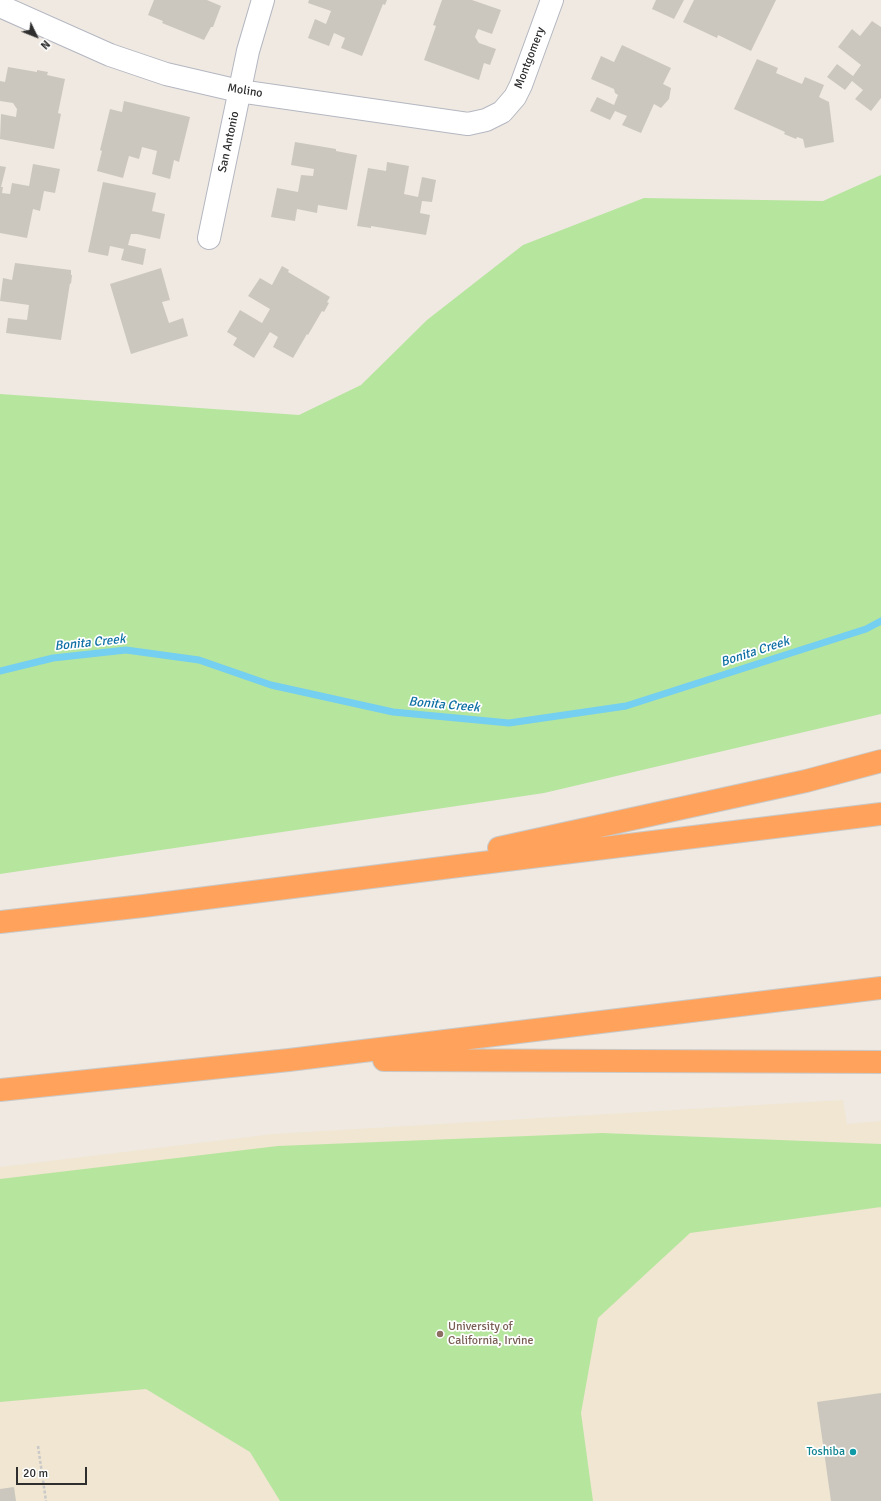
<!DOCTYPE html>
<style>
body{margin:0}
#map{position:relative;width:881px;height:1501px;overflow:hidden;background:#efe9e1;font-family:Signika,sans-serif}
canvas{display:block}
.north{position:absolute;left:16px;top:16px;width:40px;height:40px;-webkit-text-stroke:3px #fff;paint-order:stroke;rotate:133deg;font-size:11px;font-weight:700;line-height:16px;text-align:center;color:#2e2e2e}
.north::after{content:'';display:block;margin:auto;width:14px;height:18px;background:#2e2e2e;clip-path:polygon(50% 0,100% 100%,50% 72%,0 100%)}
.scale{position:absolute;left:16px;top:1467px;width:71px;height:18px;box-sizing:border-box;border:2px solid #2e2e2e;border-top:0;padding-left:5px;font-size:12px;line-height:14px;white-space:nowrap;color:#2e2e2e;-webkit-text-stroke:3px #fff;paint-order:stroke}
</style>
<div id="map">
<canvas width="881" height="1501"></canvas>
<div class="north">N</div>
<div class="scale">20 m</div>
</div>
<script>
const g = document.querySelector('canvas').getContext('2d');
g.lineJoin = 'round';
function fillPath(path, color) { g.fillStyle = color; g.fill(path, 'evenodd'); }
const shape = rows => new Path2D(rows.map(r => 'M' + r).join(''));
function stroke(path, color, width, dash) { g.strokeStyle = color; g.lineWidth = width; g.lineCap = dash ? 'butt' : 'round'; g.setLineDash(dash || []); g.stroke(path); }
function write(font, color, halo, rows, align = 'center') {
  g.font = font + ' Signika,sans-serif'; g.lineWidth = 3.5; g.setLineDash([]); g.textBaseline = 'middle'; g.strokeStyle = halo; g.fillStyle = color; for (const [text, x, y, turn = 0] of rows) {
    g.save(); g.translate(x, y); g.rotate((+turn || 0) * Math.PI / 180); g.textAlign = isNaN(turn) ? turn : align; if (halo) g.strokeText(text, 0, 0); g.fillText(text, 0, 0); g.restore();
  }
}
fillPath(shape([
 [843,1100,847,1124,881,1121,881,1501,0,1501,0,1167,273,1134]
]), '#f0e6d1');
fillPath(shape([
 [881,175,881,714,544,793,0,874,0,394,299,415,361,385,427,320,523,245,644,198,823,201],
 [602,1133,881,1144,881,1207,690,1233,598,1318,581,1413,593,1501,280,1501,250,1452,146,1389,0,1402,0,1179,278,1146]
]), '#b6e59e');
stroke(shape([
 [0,671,53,658,126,650,199,660,271,685,393,712,509,723,626,706,866,629,881,621]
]), '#75cff0', 7);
fillPath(shape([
 [154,0,207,0,221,6,213,27,211,27,204,40,162,23,163,21,148,15],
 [309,0,387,0,385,5,383,4,362,56,341,48,345,38,334,33,329,46,308,38,315,19,326,24,331,11,308,3],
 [442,0,472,0,501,10,492,34,478,29,475,37,479,43,496,49,490,65,484,63,479,80,424,60,436,26,433,25],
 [656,0,684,0,674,19,652,9],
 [694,0,776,0,751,51,718,35,717,38,683,22],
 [872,21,881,27,881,98,871,111,855,99,863,90,852,81,845,90,827,77,837,64,853,76,861,65,838,47,852,29,860,36],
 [622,45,671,68,663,84,671,88,669,99,661,108,654,104,641,133,622,125,627,116,615,111,610,120,590,111,597,97,614,105,618,95,615,93,614,89,591,79,601,56,614,62],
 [757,59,778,68,776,73,802,84,805,77,824,85,819,97,829,102,834,142,805,148,803,139,797,137,796,139,784,134,785,132,734,109],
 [8,67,37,72,37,70,48,72,47,75,65,79,58,113,61,114,54,149,0,139,1,114,16,117,17,109,13,103,0,101,0,81,5,82],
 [124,101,190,117,179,162,174,160,170,179,152,174,157,151,142,147,139,159,129,156,123,178,97,171,102,151,100,150,110,109,122,112],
 [295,142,336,149,336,151,357,155,347,210,318,205,317,213,297,209,295,221,271,217,277,188,298,192,301,175,313,176,314,169,291,165],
 [387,162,409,166,404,194,418,197,422,177,436,180,432,202,422,201,420,213,430,215,426,235,371,226,371,228,357,226,368,168,386,171],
 [33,164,60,169,55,193,44,191,40,211,33,209,27,238,0,233,0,166,6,167,1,187,3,187,2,193,10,194,12,183,29,186],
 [103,182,156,193,152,211,165,214,160,239,137,234,131,234,128,245,146,249,143,265,121,260,124,249,110,246,108,256,88,252],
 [15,263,71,270,71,275,72,275,71,284,70,283,61,340,6,333,8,318,27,320,29,305,0,301,3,278,12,280],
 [282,266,289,270,288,272,330,297,327,302,329,303,324,312,322,311,308,335,307,334,293,358,273,347,278,337,270,332,254,358,233,345,237,338,227,332,240,310,262,323,270,309,248,296,260,278,272,285],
 [161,268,170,300,162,302,169,323,183,318,188,336,131,354,110,284],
 [881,1393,881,1501,831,1501,817,1402],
 [14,1487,16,1501,0,1501,0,1489]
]), '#cbc7bf');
const street = shape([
 [0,6,110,55,166,74,239,91,468,124,486,120,502,112,515,97,521,85,552,0],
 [209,238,248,51,263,0]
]);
const highway = shape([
 [499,848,806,781,881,761],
 [0,922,143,906,466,865,881,814],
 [384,1060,881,1062],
 [0,1090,289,1060,881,988]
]);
stroke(street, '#b4b7c1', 24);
stroke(highway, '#c9c9c9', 24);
stroke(shape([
 [38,1446,46,1501]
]), '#c9c9c9', 2.5, [3, 2]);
stroke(street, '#fff', 22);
stroke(highway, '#ffa35c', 22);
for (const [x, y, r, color] of [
 [440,1334,4,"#8d6e63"],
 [853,1452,4,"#0f9aa8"]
]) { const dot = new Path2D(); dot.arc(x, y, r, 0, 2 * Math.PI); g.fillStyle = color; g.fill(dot); stroke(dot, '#fff', 1.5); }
write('12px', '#2e2e2e', '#fff', [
 ["Montgomery",530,58,-69],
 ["Molino",245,91,9],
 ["San Antonio",229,142,-78]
]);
write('12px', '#785e54', '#fff', [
 ["University of",448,1327],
 ["California, Irvine",448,1341]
], 'left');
write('12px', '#0d838f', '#fff', [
 ["Toshiba",845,1452]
], 'right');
write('italic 13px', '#0d6fa3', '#fff', [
 ["Bonita Creek",90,643,-6],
 ["Bonita Creek",755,652,-18],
 ["Bonita Creek",444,705,5]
]);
</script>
